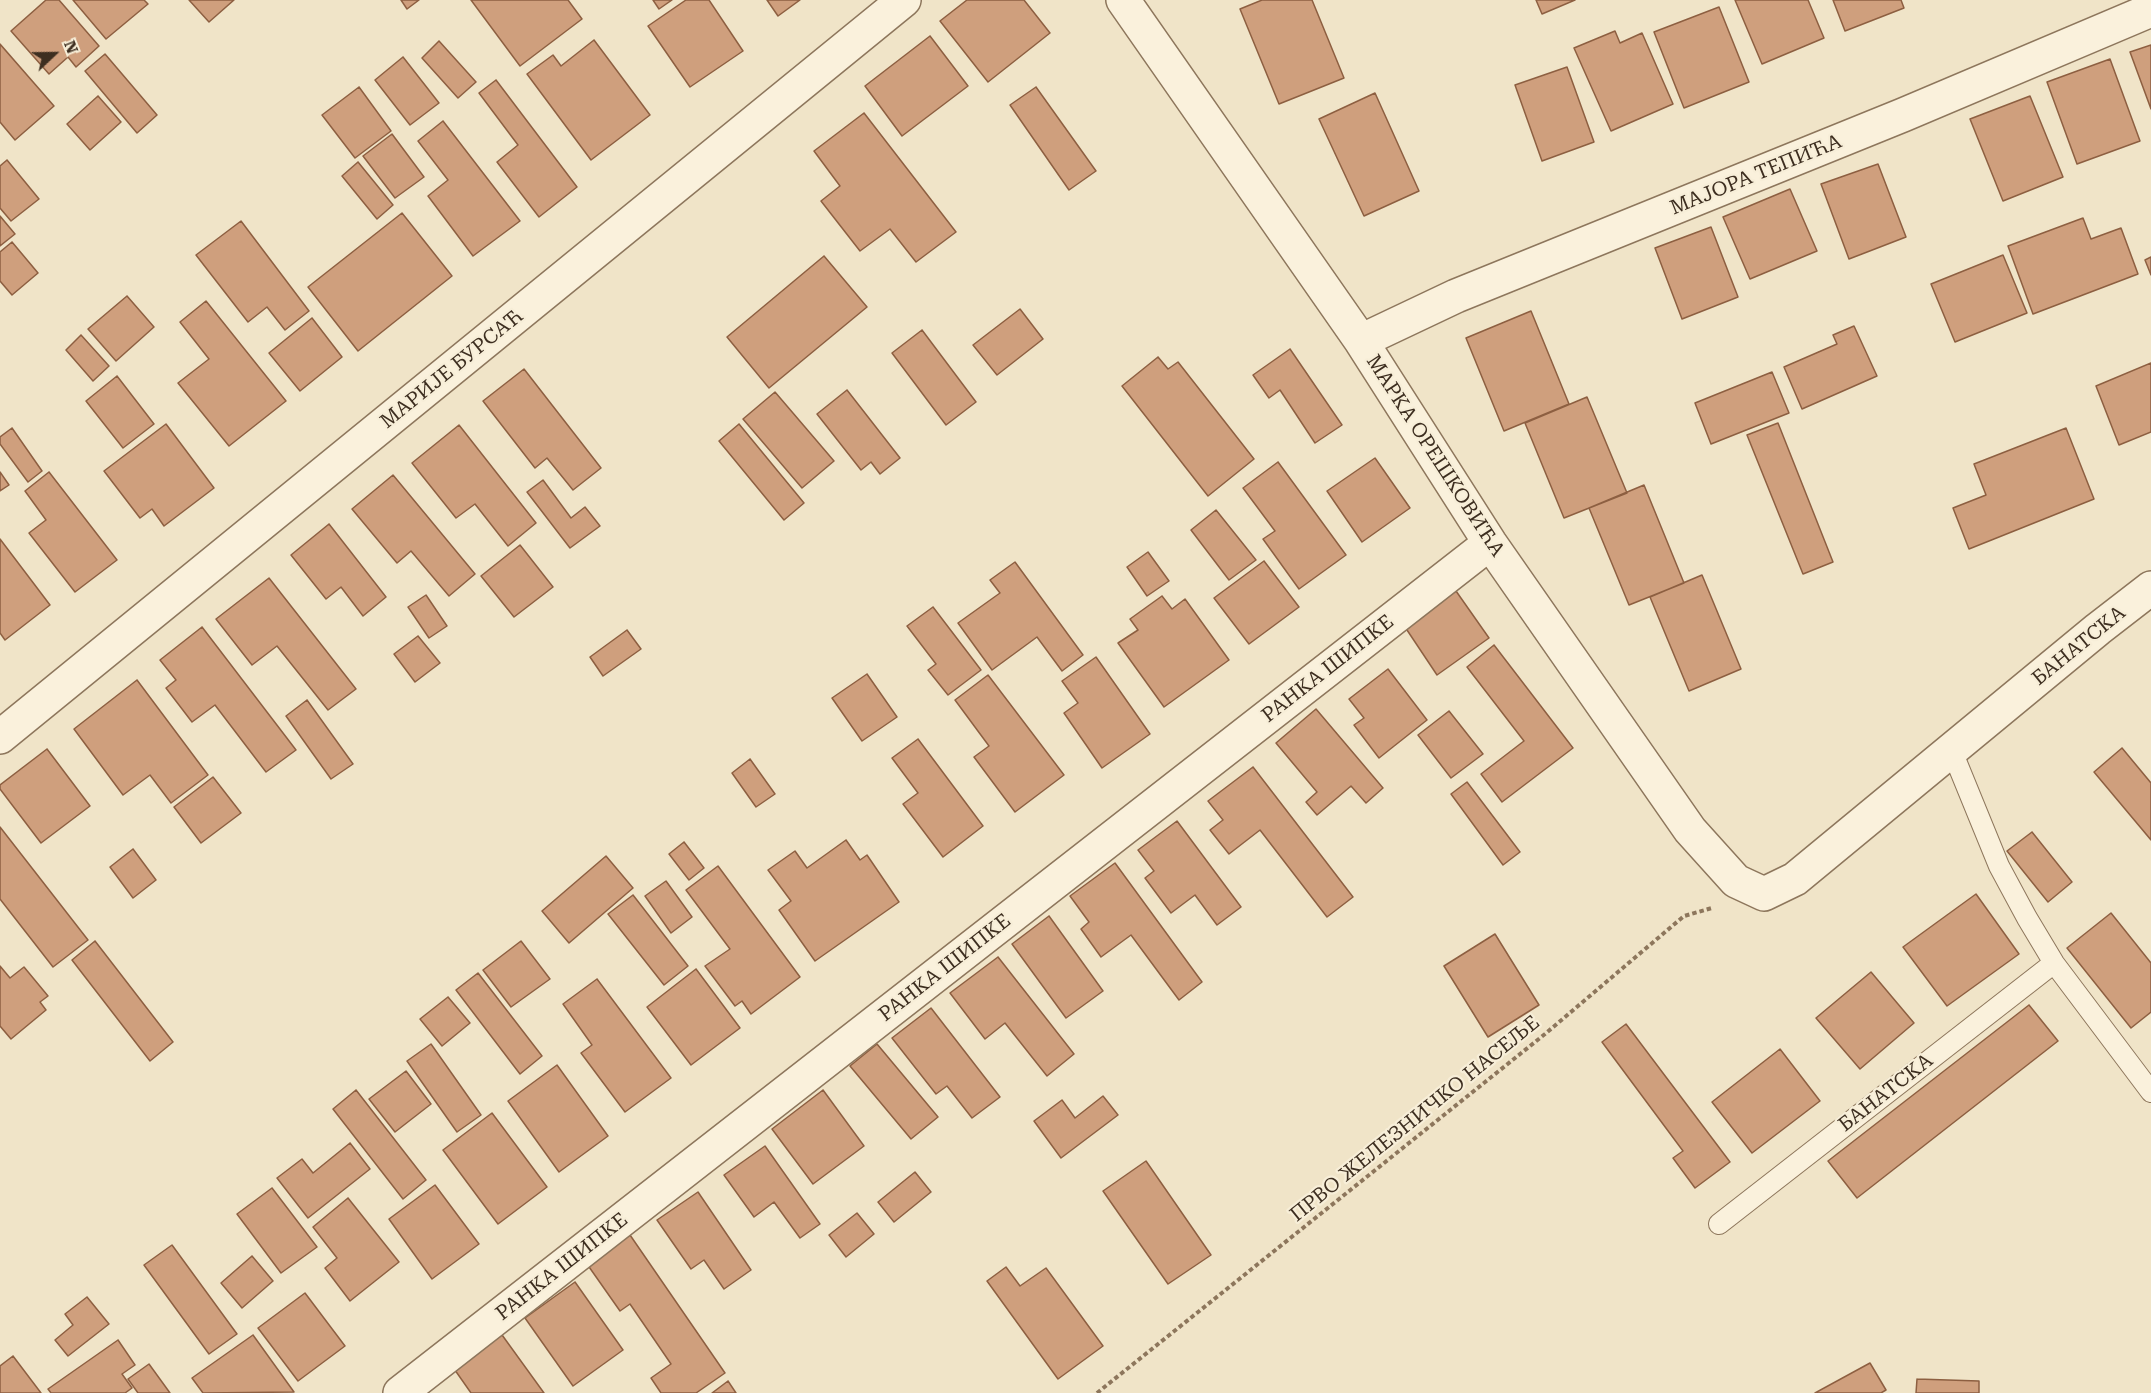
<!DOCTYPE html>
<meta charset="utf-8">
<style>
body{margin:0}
#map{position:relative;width:2151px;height:1393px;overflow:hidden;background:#f0e4c8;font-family:"Roboto Serif",serif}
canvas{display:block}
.north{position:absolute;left:24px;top:24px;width:60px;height:60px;-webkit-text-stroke:4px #f7eed8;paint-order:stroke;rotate:68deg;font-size:16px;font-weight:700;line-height:24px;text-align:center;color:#3d2e20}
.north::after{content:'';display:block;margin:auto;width:21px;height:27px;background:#3d2e20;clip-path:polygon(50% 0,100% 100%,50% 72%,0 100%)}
</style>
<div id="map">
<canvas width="2151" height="1393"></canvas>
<div class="north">N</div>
</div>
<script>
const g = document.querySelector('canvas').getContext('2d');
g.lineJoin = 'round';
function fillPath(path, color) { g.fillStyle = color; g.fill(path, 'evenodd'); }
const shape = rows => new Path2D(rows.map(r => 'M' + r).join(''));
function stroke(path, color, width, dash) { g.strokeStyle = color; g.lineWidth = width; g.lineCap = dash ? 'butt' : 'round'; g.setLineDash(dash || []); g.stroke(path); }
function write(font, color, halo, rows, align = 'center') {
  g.font = font + ' "Roboto Serif",serif'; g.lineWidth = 4.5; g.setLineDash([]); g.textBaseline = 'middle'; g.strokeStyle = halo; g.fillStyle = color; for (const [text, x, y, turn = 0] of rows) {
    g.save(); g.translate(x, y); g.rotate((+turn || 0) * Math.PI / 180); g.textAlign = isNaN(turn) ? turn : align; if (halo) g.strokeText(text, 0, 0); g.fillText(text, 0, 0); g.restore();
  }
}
const building = shape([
 [46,0,59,0,99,46,76,67,68,57,49,74,11,31,46,0],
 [73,0,144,0,148,4,106,39,73,0],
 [189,0,234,0,209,22,189,0],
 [401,0,419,0,407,9,401,0],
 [471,0,568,0,582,19,520,66,471,0],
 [653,0,672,0,659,9,653,0],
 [686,0,709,0,743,51,690,87,648,26,686,0],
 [767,0,800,0,778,16,767,0],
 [967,0,1024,0,1050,33,988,82,940,21,967,0],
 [1262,0,1312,0,1344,78,1279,104,1240,9,1262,0],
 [1536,0,1575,0,1542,14,1536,0],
 [1735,0,1808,0,1824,38,1762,64,1735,0],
 [1833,0,1901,0,1904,8,1845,31,1833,0],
 [1719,7,1749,82,1684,108,1654,32,1719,7],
 [1615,31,1620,43,1642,33,1673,104,1611,131,1574,48,1615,31],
 [930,36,968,86,902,136,865,86,930,36],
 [594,40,650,115,591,160,527,74,553,55,561,66,594,40],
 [439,41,476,82,458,98,422,58,439,41],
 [0,44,54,106,15,140,0,122,0,44],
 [2151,45,2151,109,2130,52,2151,45],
 [105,54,157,115,137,133,85,71,105,54],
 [403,57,439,103,410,125,375,80,403,57],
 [2110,59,2140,141,2077,164,2047,82,2110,59],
 [1567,67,1594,142,1542,161,1515,85,1567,67],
 [496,80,577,187,539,217,497,162,518,145,479,93,496,80],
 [359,87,391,131,355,158,322,115,359,87],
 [1036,87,1096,171,1069,190,1010,105,1036,87],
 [1375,93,1419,191,1364,216,1319,119,1375,93],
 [98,96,121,122,90,150,67,124,98,96],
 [2030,96,2063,177,2003,201,1970,119,2030,96],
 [864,113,956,232,916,262,890,229,860,251,821,201,840,186,814,151,864,113],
 [443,121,520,221,473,256,428,196,448,180,418,141,443,121],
 [392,134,424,177,395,198,363,156,392,134],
 [7,160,39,199,11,221,0,208,0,166,7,160],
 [358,162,393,205,377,219,342,176,358,162],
 [1878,164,1906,237,1849,259,1821,184,1878,164],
 [1790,189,1817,251,1750,279,1723,217,1790,189],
 [402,213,452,276,358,351,308,287,402,213],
 [0,216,15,234,0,246,0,216],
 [2083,218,2091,239,2121,228,2138,274,2033,314,2008,246,2083,218],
 [241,221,309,311,285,330,267,307,248,322,196,255,241,221],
 [1711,227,1738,297,1682,319,1655,248,1711,227],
 [12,242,38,273,12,295,0,281,0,252,12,242],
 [2003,255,2027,313,1955,342,1931,284,2003,255],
 [824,256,867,307,769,388,727,337,824,256],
 [2151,257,2151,275,2145,260,2151,257],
 [127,296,154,327,116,361,88,329,127,296],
 [206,301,286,401,229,446,178,383,209,359,180,322,206,301],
 [1020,309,1043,339,997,375,973,345,1020,309],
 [1531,311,1569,404,1504,431,1466,338,1531,311],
 [312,318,342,357,300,391,269,353,312,318],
 [1854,326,1877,376,1802,409,1784,367,1837,344,1833,335,1854,326],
 [922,330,976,402,946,425,892,353,922,330],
 [81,335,109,366,93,381,66,350,81,335],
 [1290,349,1342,425,1315,443,1280,390,1269,398,1253,375,1290,349],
 [1158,357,1168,369,1178,362,1254,459,1208,496,1122,386,1158,357],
 [2151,363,2151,432,2119,445,2096,386,2151,363],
 [524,369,601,468,573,490,547,458,535,468,483,401,524,369],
 [1772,372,1789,413,1711,444,1695,403,1772,372],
 [117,376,154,424,123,448,86,401,117,376],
 [847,390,900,458,880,474,871,462,861,470,817,414,847,390],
 [775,392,834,461,802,488,743,419,775,392],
 [1587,397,1627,493,1564,518,1525,423,1587,397],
 [1778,423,1833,562,1803,574,1747,435,1778,423],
 [166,424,214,488,164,526,152,509,140,518,104,471,166,424],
 [739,424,804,503,784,520,719,441,739,424],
 [459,425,536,523,508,546,475,504,456,518,412,463,459,425],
 [12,428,42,471,28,482,0,444,0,437,12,428],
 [2066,428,2094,499,1969,549,1953,508,1986,495,1974,464,2066,428],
 [1375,458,1410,508,1362,542,1327,491,1375,458],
 [1278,462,1346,555,1299,589,1263,539,1275,531,1243,488,1278,462],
 [0,472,9,485,0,491,0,472],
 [49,472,117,560,75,592,29,533,46,520,25,491,49,472],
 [393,475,475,574,449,596,411,551,397,563,352,509,393,475],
 [543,480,571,518,585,507,600,526,570,548,527,492,543,480],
 [1644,485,1684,583,1629,605,1589,508,1644,485],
 [1216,510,1256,560,1229,580,1191,530,1216,510],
 [329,524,386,597,363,616,341,587,326,599,291,555,329,524],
 [0,539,50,605,5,640,0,633,0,539],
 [520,545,553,587,514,617,481,576,520,545],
 [1148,552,1169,581,1147,596,1127,567,1148,552],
 [1264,561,1299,607,1249,644,1214,598,1264,561],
 [1015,562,1083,655,1062,671,1037,637,992,670,958,623,1000,593,990,580,1015,562],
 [1702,575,1741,669,1689,691,1650,597,1702,575],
 [269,578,356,689,328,710,277,646,252,665,216,619,269,578],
 [1456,591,1489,638,1437,675,1405,627,1456,591],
 [426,595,447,626,429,638,408,607,426,595],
 [1162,596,1172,609,1185,599,1229,660,1164,707,1118,643,1138,630,1130,619,1162,596],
 [933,607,981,670,948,695,928,670,936,664,907,626,933,607],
 [202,627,296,750,266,772,215,705,192,722,166,688,176,680,160,660,202,627],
 [627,630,641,649,603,676,590,657,627,630],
 [418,636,440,663,415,682,394,654,418,636],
 [1494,645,1573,748,1502,802,1481,774,1524,741,1467,667,1494,645],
 [1096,657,1150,734,1102,768,1064,713,1078,703,1062,681,1096,657],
 [1388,669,1427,720,1379,758,1354,725,1364,718,1349,699,1388,669],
 [867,674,897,717,862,741,832,698,867,674],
 [988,675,1064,775,1015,812,974,757,989,746,955,700,988,675],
 [137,680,208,775,171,803,150,775,123,795,74,729,137,680],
 [307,700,353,764,331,779,286,716,307,700],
 [1316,709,1383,788,1366,803,1351,786,1317,815,1306,802,1317,792,1276,743,1316,709],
 [1449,711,1483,754,1451,778,1418,735,1449,711],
 [918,739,983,826,943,857,903,804,918,793,892,758,918,739],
 [2122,748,2151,783,2151,840,2094,772,2122,748],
 [47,749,90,806,41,843,0,789,0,785,47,749],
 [750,759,775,794,756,807,732,773,750,759],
 [1253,767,1353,897,1327,917,1260,830,1229,854,1210,830,1223,820,1208,801,1253,767],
 [213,777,241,813,201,843,174,807,213,777],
 [1467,782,1520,852,1503,865,1451,794,1467,782],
 [1177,821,1241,907,1217,925,1195,895,1171,913,1145,878,1154,871,1138,850,1177,821],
 [0,827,88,940,53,967,0,899,0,827],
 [2032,832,2072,882,2048,902,2007,851,2032,832],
 [846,840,860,860,867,855,899,902,815,961,779,910,791,901,768,870,795,851,807,868,846,840],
 [684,842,704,868,689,880,669,854,684,842],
 [133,849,156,880,133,898,110,867,133,849],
 [606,856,633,888,569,943,542,911,606,856],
 [1115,863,1202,982,1179,1000,1131,935,1101,957,1081,929,1089,922,1070,896,1115,863],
 [718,866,800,977,751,1014,742,1001,735,1006,705,966,730,949,686,890,718,866],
 [666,881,692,917,671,933,645,896,666,881],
 [1976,894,2019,954,1947,1006,1903,947,1976,894],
 [633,895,688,966,664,985,608,914,633,895],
 [2111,913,2151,963,2151,1012,2131,1028,2067,948,2111,913],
 [1049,916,1103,991,1066,1018,1012,944,1049,916],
 [1495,934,1539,1005,1488,1037,1444,966,1495,934],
 [95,941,173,1042,150,1061,72,960,95,941],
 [521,941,550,979,511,1007,483,970,521,941],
 [998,957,1074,1054,1047,1076,1005,1023,985,1039,950,993,998,957],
 [0,966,10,978,24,967,48,996,40,1002,46,1010,11,1039,0,1026,0,966],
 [696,969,740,1028,691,1065,647,1007,696,969],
 [1871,972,1914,1023,1860,1069,1816,1018,1871,972],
 [478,973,542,1056,520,1074,456,990,478,973],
 [597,979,671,1078,625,1112,581,1053,592,1045,563,1004,597,979],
 [448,997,470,1023,442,1046,420,1019,448,997],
 [2029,1005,2058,1041,1857,1198,1828,1161,2029,1005],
 [931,1008,1000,1097,972,1118,947,1086,936,1094,892,1038,931,1008],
 [1626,1024,1730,1162,1695,1188,1673,1158,1683,1151,1602,1042,1626,1024],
 [431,1044,481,1115,457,1132,407,1061,431,1044],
 [877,1044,938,1117,911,1139,850,1066,877,1044],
 [1780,1049,1820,1101,1752,1153,1712,1102,1780,1049],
 [557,1065,608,1136,559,1172,508,1101,557,1065],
 [406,1071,431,1104,395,1132,369,1099,406,1071],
 [356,1090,426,1180,403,1199,333,1109,356,1090],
 [823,1090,864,1146,813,1184,772,1129,823,1090],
 [1103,1096,1118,1115,1061,1158,1034,1121,1062,1100,1075,1118,1103,1096],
 [492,1113,547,1187,498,1224,443,1150,492,1113],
 [350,1143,370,1169,308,1218,277,1178,302,1159,313,1173,350,1143],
 [765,1146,820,1224,800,1238,774,1202,754,1217,724,1175,765,1146],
 [1146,1161,1211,1255,1168,1284,1103,1191,1146,1161],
 [915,1172,931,1192,894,1222,878,1202,915,1172],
 [435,1185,479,1244,432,1279,389,1219,435,1185],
 [272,1188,317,1247,281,1273,237,1214,272,1188],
 [698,1192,751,1270,724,1289,704,1260,691,1269,657,1220,698,1192],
 [348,1198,399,1262,350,1301,325,1268,337,1258,313,1227,348,1198],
 [857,1213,874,1234,846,1257,829,1235,857,1213],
 [630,1235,725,1373,696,1393,661,1393,651,1378,671,1364,630,1304,620,1311,587,1264,630,1235],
 [172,1245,237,1334,209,1354,144,1265,172,1245],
 [252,1256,273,1281,242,1308,221,1283,252,1256],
 [1006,1267,1020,1286,1046,1268,1103,1346,1058,1379,987,1281,1006,1267],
 [575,1282,623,1350,573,1386,525,1318,575,1282],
 [305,1293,345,1346,298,1381,258,1328,305,1293],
 [87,1297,109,1324,68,1356,55,1340,73,1325,65,1314,87,1297],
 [497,1328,544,1393,471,1393,450,1363,497,1328],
 [253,1335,294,1392,203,1393,192,1378,253,1335],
 [118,1340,135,1365,122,1374,132,1388,125,1393,51,1393,48,1389,118,1340],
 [13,1356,41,1393,0,1393,0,1366,13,1356],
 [1870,1363,1886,1390,1881,1393,1815,1393,1870,1363],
 [149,1364,170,1393,138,1393,128,1379,149,1364],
 [1917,1379,1979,1381,1979,1393,1916,1393,1917,1379],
 [728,1381,736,1393,712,1393,728,1381]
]);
fillPath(building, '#cf9f7d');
stroke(building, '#8d5f41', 1.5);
const service = shape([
 [1952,751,1999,866,2027,918,2054,963,2151,1092],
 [1719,1224,2054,963]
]);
const minor = shape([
 [1123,0,1361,341,1490,543,1690,830,1736,881,1764,894,1795,879,2098,629,2151,588],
 [1361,341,1456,296,1903,115,2151,10],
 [0,737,904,0],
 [400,1393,1490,543]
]);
stroke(service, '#8d765c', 22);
stroke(minor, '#8d765c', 36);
stroke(shape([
 [1097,1393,1545,1034,1684,916,1712,908]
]), '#8d765c', 4, [4.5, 3]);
stroke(service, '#faf1dc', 20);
stroke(minor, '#faf1dc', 33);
write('20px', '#3d2e20', '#f7eed8', [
 ["МАЈОРА ТЕПИЋА",1756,175,-22],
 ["МАРИЈЕ БУРСАЋ",452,369,-39],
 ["МАРКА ОРЕШКОВИЋА",1435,456,57],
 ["БАНАТСКА",2079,646,-39],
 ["РАНКА ШИПКЕ",1328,669,-38],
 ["РАНКА ШИПКЕ",945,968,-38],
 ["БАНАТСКА",1886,1093,-38],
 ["ПРВО ЖЕЛЕЗНИЧКО НАСЕЉЕ",1415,1119,-39],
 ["РАНКА ШИПКЕ",562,1267,-38]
]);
</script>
